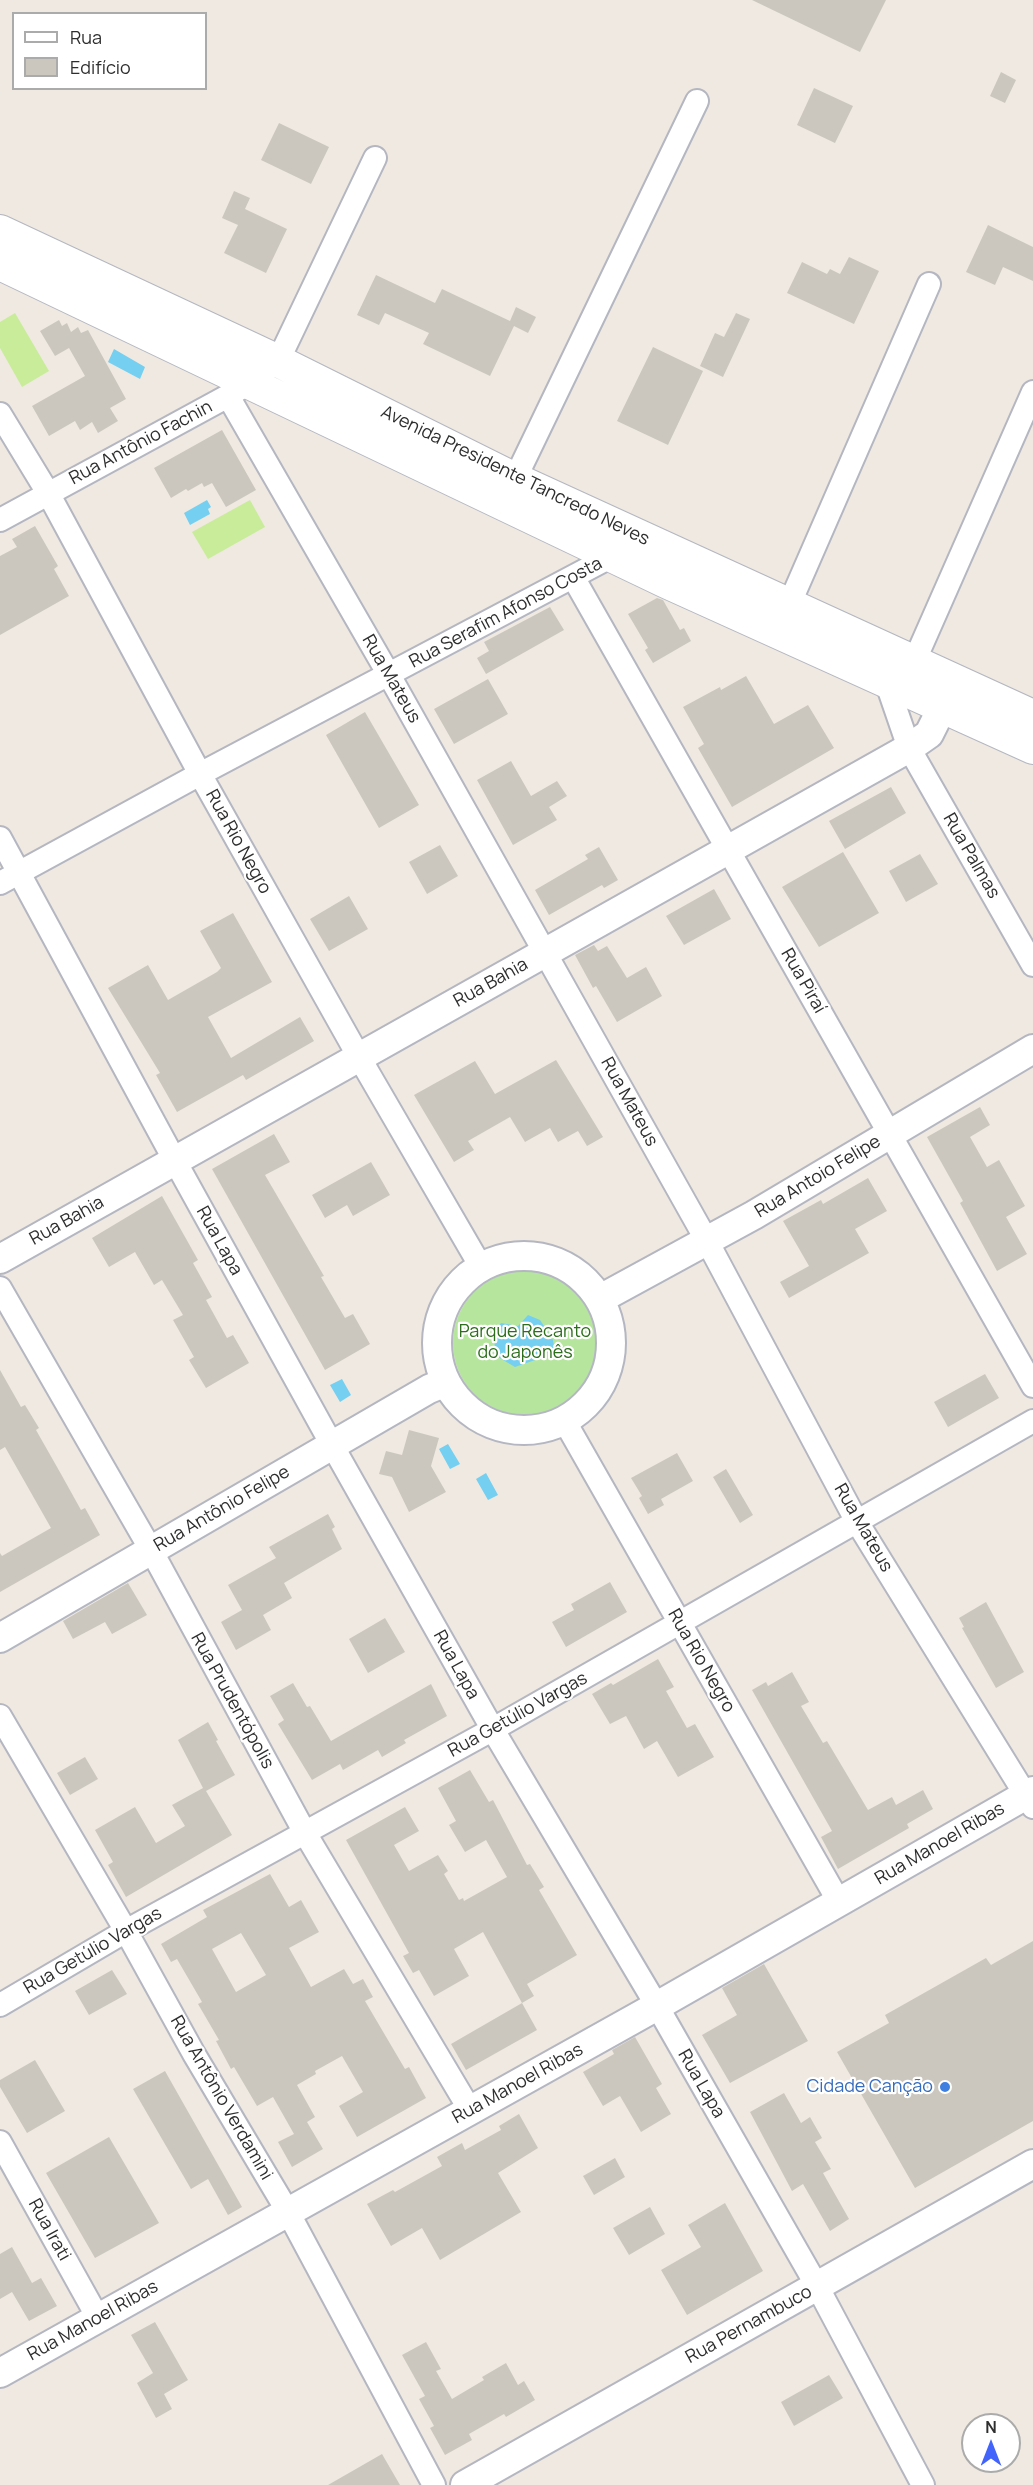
<!DOCTYPE html>
<meta charset="utf-8">
<style>
body{margin:0}
#map{position:relative;width:1033px;height:2485px;overflow:hidden;background:#efe9e1;font-family:Manrope,sans-serif}
canvas{display:block}
.legend{position:absolute;left:12px;top:12px;width:195px;height:78px;box-sizing:border-box;background:#fff;border:2px solid #ababab;margin:0;padding:8px 10px;list-style:none;font-size:18px;color:#2e2e2e}
.legend li{display:flex;align-items:center;gap:12px;height:30px}
.legend b{width:30px;border:2px solid #ababab}
.north{position:absolute;left:961px;top:2413px;width:60px;height:60px;box-sizing:border-box;background:#fff;border:2px solid #ababab;border-radius:50%;rotate:0deg;font-size:16px;font-weight:700;line-height:24px;text-align:center;color:#2e2e2e}
.north::after{content:'';display:block;margin:auto;width:21px;height:27px;background:#4264fb;clip-path:polygon(50% 0,100% 100%,50% 72%,0 100%)}
</style>
<div id="map">
<canvas width="1033" height="2485"></canvas>
<ul class="legend">
<li><b style="height:8px;background:#fff"></b>Rua</li>
<li><b style="height:16px;background:#cbc7bf"></b>Edifício</li>
</ul>
<div class="north">N</div>
</div>
<script>
const g = document.querySelector('canvas').getContext('2d');
g.lineJoin = 'round';
function fillPath(path, color) { g.fillStyle = color; g.fill(path, 'evenodd'); }
const shape = rows => new Path2D(rows.map(r => 'M' + r).join(''));
function stroke(path, color, width, dash) { g.strokeStyle = color; g.lineWidth = width; g.lineCap = dash ? 'butt' : 'round'; g.setLineDash(dash || []); g.stroke(path); }
function write(font, color, halo, rows, align = 'center') {
  g.font = font + ' Manrope,sans-serif'; g.lineWidth = 4.5; g.setLineDash([]); g.textBaseline = 'middle'; g.strokeStyle = halo; g.fillStyle = color; for (const [text, x, y, turn = 0] of rows) {
    g.save(); g.translate(x, y); g.rotate((+turn || 0) * Math.PI / 180); g.textAlign = isNaN(turn) ? turn : align; if (halo) g.strokeText(text, 0, 0); g.fillText(text, 0, 0); g.restore();
  }
}
fillPath(shape([
 '453 1343a72 72 0 1 1 144 0a72 72 0 1 1-144 0Z'
]), '#b6e59e');
fillPath(shape([
 [15,313,49,371,22,387,0,348,0,322],
 [250,500,265,527,208,559,192,532]
]), '#c9ec9a');
fillPath(shape([
 [114,349,145,367,140,379,108,362],
 [207,500,211,507,208,509,210,514,190,525,184,513],
 [528,1315,540,1320,553,1340,555,1353,543,1352,538,1359,515,1367,498,1357,492,1335,501,1323,518,1326],
 [342,1379,351,1395,340,1402,330,1385],
 [448,1444,460,1464,450,1469,439,1449],
 [486,1473,498,1495,488,1500,476,1479]
]), '#75cff0');
fillPath(shape([
 [752,0,886,0,860,52],
 [1001,72,1016,80,1005,103,990,96],
 [814,88,853,106,835,143,797,125],
 [279,123,329,147,311,184,261,160],
 [234,191,250,198,245,209,287,229,266,273,224,253,238,225,222,218],
 [988,225,1033,247,1033,281,1003,267,995,285,966,272],
 [849,257,879,271,854,324,787,293,802,262,827,274,830,269,840,274],
 [376,275,435,303,442,289,510,321,516,307,536,317,528,333,514,326,490,376,423,344,429,333,385,313,379,325,357,315],
 [736,313,750,319,723,377,700,366,715,333,724,337],
 [59,320,62,326,67,323,71,332,78,327,81,333,88,330,126,399,110,408,118,421,98,433,92,422,80,430,75,421,49,436,32,406,85,376,69,348,55,356,40,331],
 [653,347,703,371,668,445,617,421],
 [222,430,256,490,226,507,212,483,204,487,202,483,188,491,186,489,171,498,154,468],
 [35,526,58,566,54,569,69,596,0,635,0,556,17,547,12,539],
 [657,598,663,600,680,630,684,628,691,641,653,663,645,650,648,648,628,614],
 [550,607,564,630,486,674,477,658,489,651,484,642],
 [746,676,774,724,808,705,834,748,732,807,698,748,704,744,683,707,720,687,721,690],
 [488,679,508,714,454,744,434,709],
 [365,712,419,805,379,828,326,735],
 [511,761,531,796,557,781,567,796,549,807,557,820,513,845,477,780],
 [891,787,906,813,845,849,829,821],
 [440,845,458,876,427,894,409,862],
 [599,847,618,880,604,888,602,885,549,915,535,890,588,859,585,855],
 [843,852,879,913,819,947,782,887],
 [920,854,938,884,906,902,889,871],
 [714,889,731,919,684,945,666,916],
 [349,896,368,929,329,951,310,919],
 [233,913,272,982,208,1017,231,1058,300,1017,314,1041,246,1080,243,1075,177,1112,156,1075,160,1073,108,988,148,965,168,1000,217,972,221,968,200,931],
 [594,945,598,951,607,946,627,978,646,967,662,996,617,1022,596,986,593,988,575,955],
 [556,1060,603,1137,587,1146,578,1131,558,1142,550,1128,525,1142,510,1117,468,1141,474,1150,454,1162,414,1095,475,1061,495,1094],
 [980,1107,990,1125,970,1137,987,1167,999,1160,1025,1206,1006,1217,1027,1254,997,1271,960,1203,963,1201,927,1137],
 [274,1134,290,1162,265,1175,324,1276,321,1277,345,1318,353,1314,370,1344,325,1370,212,1169],
 [371,1162,390,1195,353,1216,347,1205,325,1218,312,1195],
 [868,1178,887,1211,855,1229,869,1253,789,1298,780,1282,809,1266,783,1221,821,1200,823,1204],
 [162,1196,198,1260,193,1263,212,1297,206,1300,227,1338,233,1335,249,1363,206,1388,189,1360,194,1357,173,1320,183,1315,162,1280,154,1285,135,1252,109,1267,92,1238],
 [0,1370,21,1407,25,1405,39,1428,36,1430,61,1474,81,1510,85,1508,100,1535,0,1592,0,1553,2,1556,51,1528,5,1447,0,1450],
 [985,1374,999,1398,948,1427,934,1402],
 [409,1430,439,1438,431,1466,446,1492,409,1512,392,1477,379,1474,386,1451,402,1455],
 [677,1453,693,1481,661,1499,664,1505,648,1514,639,1498,642,1496,631,1478],
 [726,1469,753,1515,740,1523,713,1477],
 [328,1514,335,1527,332,1529,342,1549,284,1583,292,1598,263,1615,271,1630,236,1650,221,1622,242,1610,228,1585,276,1558,269,1547],
 [610,1582,627,1612,566,1647,552,1622,574,1610,571,1604],
 [128,1583,147,1615,112,1634,105,1622,73,1639,63,1621],
 [986,1602,1024,1672,996,1688,962,1628,964,1627,959,1618],
 [385,1618,405,1652,368,1673,349,1639],
 [658,1659,674,1687,666,1691,687,1728,695,1724,714,1757,678,1777,657,1741,644,1749,626,1716,610,1724,592,1694,611,1683,613,1685],
 [792,1672,809,1702,801,1706,823,1743,827,1741,868,1810,892,1797,896,1805,923,1790,933,1809,907,1824,909,1828,838,1869,821,1837,832,1831,752,1690,766,1682,768,1686],
 [293,1683,307,1707,310,1706,331,1741,431,1684,447,1716,404,1740,406,1743,382,1757,378,1750,343,1770,340,1764,312,1780,278,1724,284,1720,270,1696],
 [208,1722,218,1740,216,1741,235,1775,206,1791,232,1835,126,1897,108,1865,113,1862,95,1830,135,1807,156,1843,185,1826,172,1805,203,1788,178,1740],
 [85,1757,98,1779,70,1795,57,1773],
 [470,1770,489,1802,493,1800,527,1865,530,1864,544,1887,539,1890,577,1955,527,1984,534,1996,522,2003,483,1932,454,1949,469,1976,434,1996,419,1970,413,1973,403,1956,409,1953,346,1840,405,1807,419,1831,394,1845,409,1871,438,1855,448,1871,444,1874,459,1900,463,1898,464,1901,507,1877,486,1840,465,1852,449,1825,456,1821,438,1788],
 [270,1874,289,1907,301,1900,319,1932,289,1948,311,1987,344,1969,353,1984,363,1979,373,1997,365,2001,405,2069,409,2067,426,2098,357,2137,339,2106,363,2092,342,2056,315,2071,316,2074,297,2085,315,2117,307,2122,323,2149,292,2167,278,2142,294,2134,273,2097,257,2106,234,2067,231,2069,216,2041,219,2040,198,2004,202,2002,177,1959,171,1962,161,1944,207,1917,203,1910],
 [241,1933,266,1975,236,1992,212,1949],
 [1033,1941,1033,2121,915,2188,837,2052,889,2023,885,2015,986,1958,991,1965],
 [764,1964,808,2041,730,2083,702,2035,737,2015,722,1988],
 [112,1970,127,1994,89,2015,75,1991],
 [522,2003,537,2030,466,2070,451,2044],
 [635,2037,662,2084,656,2088,671,2114,641,2132,620,2096,603,2106,583,2072,614,2054,612,2050],
 [35,2060,65,2111,27,2133,0,2087,0,2080],
 [165,2071,242,2207,228,2215,208,2179,191,2189,133,2089],
 [784,2093,801,2123,810,2117,822,2138,815,2142,831,2169,823,2173,849,2219,830,2231,803,2184,792,2191,750,2112],
 [519,2114,538,2148,498,2173,521,2212,440,2260,422,2228,391,2246,367,2204,393,2190,395,2192,442,2166,437,2157,462,2143,465,2150,501,2130,499,2126],
 [109,2137,159,2223,95,2258,46,2173],
 [615,2158,625,2177,594,2195,583,2176],
 [725,2203,763,2271,687,2315,661,2270,701,2247,688,2225],
 [650,2207,665,2234,629,2255,613,2228],
 [12,2247,32,2283,41,2278,57,2306,29,2321,12,2292,0,2299,0,2254],
 [155,2322,188,2380,164,2394,172,2409,156,2418,137,2383,153,2373,131,2335],
 [426,2342,441,2369,436,2371,452,2399,484,2380,482,2377,506,2363,518,2385,524,2381,535,2400,506,2417,504,2414,469,2434,472,2440,445,2455,430,2428,434,2426,419,2399,425,2396,402,2355],
 [829,2375,843,2398,794,2426,781,2402],
 [382,2454,400,2485,328,2485]
]), '#cbc7bf');
const minor = shape([
 [228,396,389,675,707,1241,857,1522,1033,1807],
 [0,414,48,493,200,774,359,1057,481,1267],
 [515,479,697,101],
 [0,520,228,396,249,383,278,361,375,158],
 [573,577,1033,1386],
 [789,605,929,284],
 [914,662,1033,392],
 [886,681,909,748,1033,965],
 [0,838,175,1161,332,1445,493,1730,657,2006,817,2286,923,2485],
 [0,883,200,774,612,556],
 [0,1288,151,1550,305,1833,470,2110],
 [564,1420,839,1902],
 [0,1716,126,1931,194,2054,288,2212,434,2485],
 [0,2005,126,1931,488,1732,1033,1421],
 [0,2142,98,2318]
]);
const tertiary = shape([
 '437 1343a87 87 0 1 1 174 0a87 87 0 1 1-174 0Z',
 [0,1259,909,748,929,734,953,686],
 [600,1299,754,1215,1033,1049],
 [0,1638,429,1389,446,1382],
 [0,2373,657,2006,1033,1791],
 [465,2485,1033,2164]
]);
const secondary = shape([
 [0,231,278,361,515,479,1033,716],
 [0,264,666,582,1033,748]
]);
stroke(minor, '#b4b7c1', 26);
stroke(tertiary, '#b4b7c1', 32);
stroke(secondary, '#b4b7c1', 34);
stroke(minor, '#fff', 22);
stroke(tertiary, '#fff', 28);
stroke(secondary, '#fff', 32);
for (const [x, y, r, color] of [
 [945,2087,6,"#3f7fe0"]
]) { const dot = new Path2D(); dot.arc(x, y, r, 0, 2 * Math.PI); g.fillStyle = color; g.fill(dot); stroke(dot, '#fff', 2); }
write('18px', '#2e2e2e', '#fff', [
 ["Rua Antônio Fachin",141,443,-28],
 ["Avenida Presidente Tancredo Neves",515,476,26],
 ["Rua Serafim Afonso Costa",506,613,-28],
 ["Rua Mateus",391,679,60],
 ["Rua Rio Negro",238,842,61],
 ["Rua Palmas",971,856,60],
 ["Rua Piraí",803,981,60],
 ["Rua Bahia",491,983,-29],
 ["Rua Mateus",629,1102,61],
 ["Rua Antoio Felipe",818,1177,-31],
 ["Rua Bahia",67,1221,-29],
 ["Rua Lapa",219,1241,61],
 ["Rua Antônio Felipe",222,1509,-30],
 ["Rua Mateus",863,1528,60],
 ["Rua Rio Negro",701,1661,60],
 ["Rua Lapa",456,1665,61],
 ["Rua Prudentópolis",232,1701,61],
 ["Rua Getúlio Vargas",518,1715,-29],
 ["Rua Manoel Ribas",940,1844,-30],
 ["Rua Getúlio Vargas",93,1951,-30],
 ["Rua Manoel Ribas",518,2084,-29],
 ["Rua Lapa",701,2084,60],
 ["Rua Antônio Verdamini",221,2098,60],
 ["Rua Irati",49,2230,61],
 ["Rua Manoel Ribas",93,2321,-29],
 ["Rua Pernambuco",749,2325,-29]
]);
write('18px', '#2c6e1b', '#fff', [
 ["Parque Recanto",525,1332],
 ["do Japonês",525,1353]
]);
write('18px', '#366cbe', '#fff', [
 ["Cidade Canção",933,2087]
], 'right');
</script>
